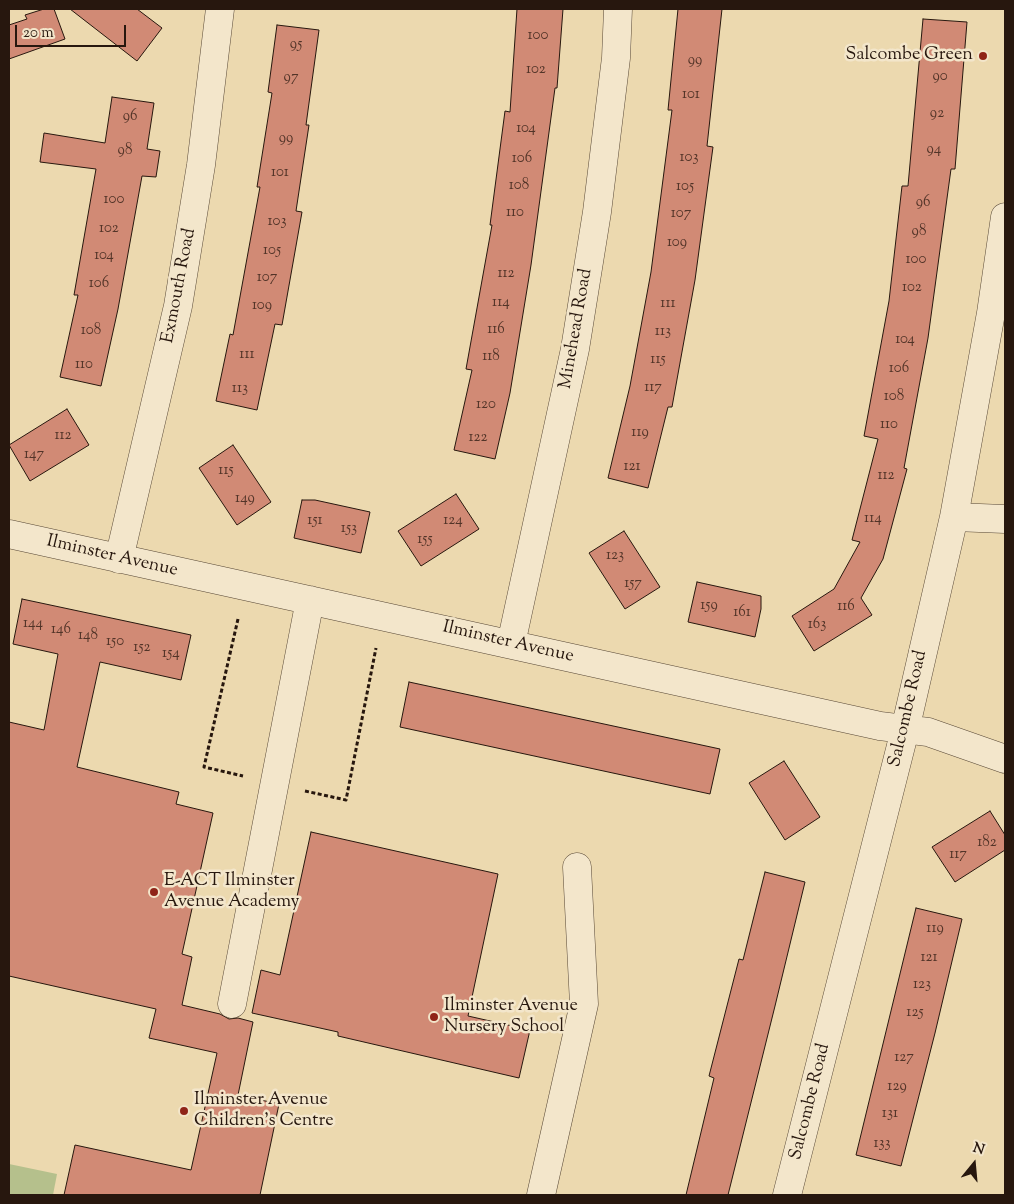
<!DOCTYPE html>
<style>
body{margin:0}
#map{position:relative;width:1014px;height:1204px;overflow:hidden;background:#ecd9af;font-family:"Sorts Mill Goudy",serif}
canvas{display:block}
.frame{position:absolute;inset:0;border:10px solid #27170e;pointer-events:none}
.north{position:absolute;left:949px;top:1139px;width:50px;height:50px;-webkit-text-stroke:4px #f3e6cb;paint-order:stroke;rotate:17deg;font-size:14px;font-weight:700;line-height:20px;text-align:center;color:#27170e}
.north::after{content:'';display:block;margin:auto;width:18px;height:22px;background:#27170e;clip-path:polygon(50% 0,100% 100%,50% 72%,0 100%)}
.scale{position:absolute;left:15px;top:25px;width:111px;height:22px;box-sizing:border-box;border:2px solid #27170e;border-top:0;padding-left:6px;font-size:15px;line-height:18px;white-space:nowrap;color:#27170e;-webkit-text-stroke:4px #f3e6cb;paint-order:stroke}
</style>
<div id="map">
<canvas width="1014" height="1204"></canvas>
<div class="frame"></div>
<div class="north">N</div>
<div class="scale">20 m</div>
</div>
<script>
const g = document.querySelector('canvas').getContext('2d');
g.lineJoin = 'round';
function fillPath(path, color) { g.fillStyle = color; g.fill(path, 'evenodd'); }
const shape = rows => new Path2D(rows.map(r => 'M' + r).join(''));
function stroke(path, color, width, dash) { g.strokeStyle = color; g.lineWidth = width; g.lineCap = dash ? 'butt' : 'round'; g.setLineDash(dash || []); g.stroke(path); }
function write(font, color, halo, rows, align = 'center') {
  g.font = font + ' "Sorts Mill Goudy",serif'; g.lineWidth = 5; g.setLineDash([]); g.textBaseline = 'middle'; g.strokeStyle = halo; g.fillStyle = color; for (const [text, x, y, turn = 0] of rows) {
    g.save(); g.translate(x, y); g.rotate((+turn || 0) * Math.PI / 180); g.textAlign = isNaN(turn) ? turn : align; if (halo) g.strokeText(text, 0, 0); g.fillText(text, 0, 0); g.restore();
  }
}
fillPath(shape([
 [9,1164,57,1174,53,1195,9,1195]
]), '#b5c08c');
const building = shape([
 [44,9,54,9,65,39,9,59,9,25,27,19,25,15,44,9],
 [70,9,137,9,162,28,137,61,70,9],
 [517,9,563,9,557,88,555,88,531,265,510,393,495,459,454,450,472,370,466,369,492,225,490,225,505,111,510,112,517,9],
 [678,9,722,9,707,146,713,147,695,280,672,407,668,407,648,488,608,478,630,386,651,272,672,110,668,110,678,9],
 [923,19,967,22,955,169,951,169,928,338,904,468,907,469,883,559,861,598,872,615,814,651,792,616,834,589,860,542,852,540,878,439,864,436,889,301,902,186,908,186,923,19],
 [277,25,319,30,306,125,309,125,296,211,302,212,282,325,275,324,257,410,216,401,230,334,233,335,260,187,257,187,272,93,268,92,277,25],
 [112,97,154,103,147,149,160,151,156,177,142,176,118,309,101,386,60,377,78,295,74,295,96,169,40,162,44,133,105,143,112,97],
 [67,409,89,445,30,481,9,445,67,409],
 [233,445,271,502,237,525,199,468,233,445],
 [456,494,479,529,421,566,398,531,456,494],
 [302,500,315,500,370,512,361,553,294,538,302,500],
 [624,531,660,587,625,609,589,553,624,531],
 [697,582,761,596,761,609,755,637,688,622,697,582],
 [22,599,191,635,181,680,100,662,77,767,179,792,176,804,213,813,182,954,192,957,182,1005,220,1014,229,1019,238,1018,253,1022,238,1095,279,1104,260,1195,64,1195,75,1145,191,1170,217,1053,149,1038,156,1009,9,976,9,722,44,730,58,654,13,644,22,599],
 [409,682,720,749,710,794,400,727,409,682],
 [784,761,820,817,785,840,749,783,784,761],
 [990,811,1005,835,1005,850,955,882,932,847,990,811],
 [311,832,498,874,468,1016,530,1030,519,1078,338,1036,338,1032,252,1013,261,970,280,975,311,832],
 [765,872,805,882,775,1006,728,1195,686,1195,714,1078,709,1076,739,959,743,960,765,872],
 [916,908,962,919,935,1033,901,1166,856,1155,916,908]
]);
fillPath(building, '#d18a75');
stroke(building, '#27170e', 1);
const minor = shape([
 [954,517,1005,519],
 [9,534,880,726,928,732,1005,759],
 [119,559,178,306,201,165,220,9],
 [511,644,575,349,597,212,616,58,618,9],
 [232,1004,310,600],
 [541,1195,584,1004,577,867],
 [787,1195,905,730,954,517,991,313,1005,217]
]);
stroke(minor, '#584836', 29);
stroke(shape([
 [238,619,204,767,243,776],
 [305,791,346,800,376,648]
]), '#27170e', 3, [4, 2.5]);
stroke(minor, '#f3e6cb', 28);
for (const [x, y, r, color] of [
 [983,56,5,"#8f2418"],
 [154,892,5,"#8f2418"],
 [434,1017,5,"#8f2418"],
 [184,1111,5,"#8f2418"]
]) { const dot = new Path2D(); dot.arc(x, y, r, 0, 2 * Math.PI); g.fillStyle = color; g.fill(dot); stroke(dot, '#f3e6cb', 2); }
write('15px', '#523428', null, [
 ["100",538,36],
 ["95",296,45],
 ["99",695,61],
 ["102",536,70],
 ["90",940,77],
 ["97",291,78],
 ["101",691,95],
 ["92",937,114],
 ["96",130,117],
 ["104",526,129],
 ["99",286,139],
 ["94",934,150],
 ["98",125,151],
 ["103",689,158],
 ["106",522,159],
 ["101",280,173],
 ["108",519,186],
 ["105",685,187],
 ["100",114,200],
 ["96",923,203],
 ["110",515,213],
 ["107",681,214],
 ["103",277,222],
 ["102",109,229],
 ["98",919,232],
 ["109",677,243],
 ["105",272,251],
 ["104",104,256],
 ["100",916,260],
 ["112",506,274],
 ["107",267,278],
 ["106",99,284],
 ["102",912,288],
 ["114",501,303],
 ["111",668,304],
 ["109",262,306],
 ["116",496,330],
 ["108",91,331],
 ["113",663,332],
 ["104",905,340],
 ["111",247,355],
 ["118",491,357],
 ["115",658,360],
 ["110",84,365],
 ["106",899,369],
 ["117",653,388],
 ["113",240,389],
 ["108",894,397],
 ["120",486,405],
 ["110",889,425],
 ["119",640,433],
 ["112",63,436],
 ["122",478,438],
 ["147",34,455],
 ["121",632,467],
 ["115",226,471],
 ["112",886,476],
 ["149",245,499],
 ["114",873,519],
 ["151",315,521],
 ["124",453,521],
 ["153",349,529],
 ["155",425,540],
 ["123",615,556],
 ["157",633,584],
 ["159",709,606],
 ["116",846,607],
 ["161",742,613],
 ["144",33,624],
 ["163",817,625],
 ["146",61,630],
 ["148",88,636],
 ["150",115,642],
 ["152",142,648],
 ["154",171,654],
 ["182",987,843],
 ["117",958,855],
 ["119",935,929],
 ["121",929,958],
 ["123",922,985],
 ["125",915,1013],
 ["127",904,1058],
 ["129",897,1087],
 ["131",890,1114],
 ["133",882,1144]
]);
write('18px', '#27170e', '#f3e6cb', [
 ["Salcombe Green",973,56,"right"],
 ["E-ACT Ilminster",164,882],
 ["Avenue Academy",164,903],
 ["Ilminster Avenue",444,1007],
 ["Nursery School",444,1028],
 ["Ilminster Avenue",194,1101],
 ["Children's Centre",194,1122]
], 'left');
write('18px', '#27170e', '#f3e6cb', [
 ["Exmouth Road",180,286,-79],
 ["Minehead Road",577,329,-80],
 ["Ilminster Avenue",112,557,13],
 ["Ilminster Avenue",508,643,13],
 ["Salcombe Road",909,709,-77],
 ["Salcombe Road",811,1102,-76]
]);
</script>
